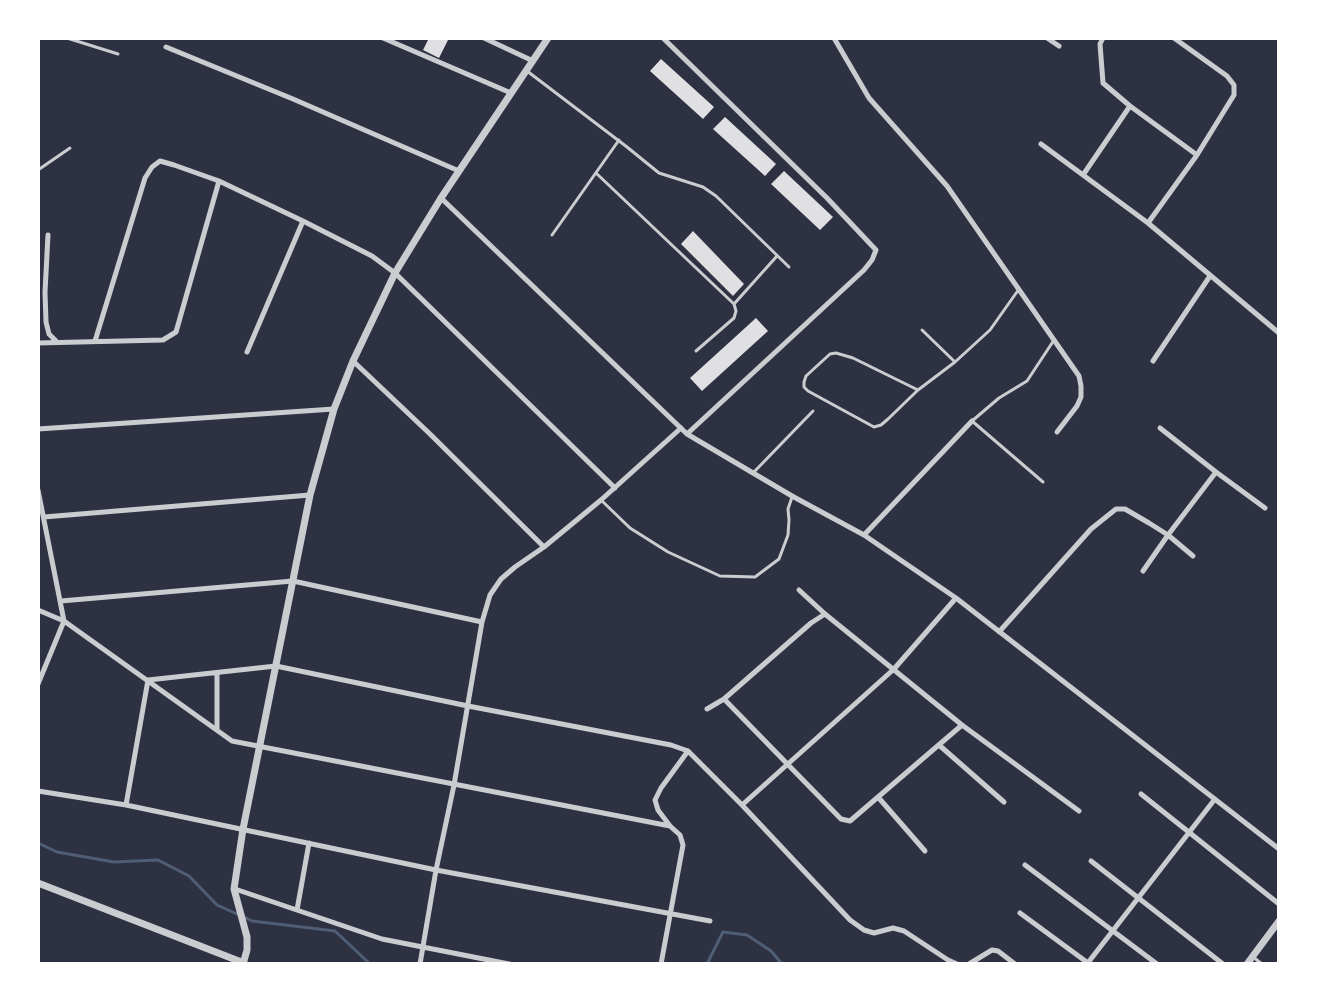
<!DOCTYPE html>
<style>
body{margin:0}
#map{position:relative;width:1317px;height:1002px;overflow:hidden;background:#2d3142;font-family:"Source Sans 3",sans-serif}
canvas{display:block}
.frame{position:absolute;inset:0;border:40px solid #fff;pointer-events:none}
</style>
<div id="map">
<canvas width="1317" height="1002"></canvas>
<div class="frame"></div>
</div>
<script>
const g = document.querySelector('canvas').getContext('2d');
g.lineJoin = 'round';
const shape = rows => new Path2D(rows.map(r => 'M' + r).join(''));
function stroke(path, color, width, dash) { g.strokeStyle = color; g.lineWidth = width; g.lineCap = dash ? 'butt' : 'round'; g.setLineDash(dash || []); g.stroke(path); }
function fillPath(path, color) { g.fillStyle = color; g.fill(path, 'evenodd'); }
stroke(shape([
 [38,843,57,852,114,862,158,860,189,876,217,905,237,914],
 [244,917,252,921,335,931,370,964],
 [707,964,723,932,747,935,771,951,782,964]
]), '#4f5d75', 3);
fillPath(shape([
 [429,38,449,38,439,58,423,50],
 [661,59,714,107,703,119,650,71],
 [725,117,776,164,765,176,713,129],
 [784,171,833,217,820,230,771,184],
 [693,231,744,284,733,296,681,244],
 [756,318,768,331,702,391,690,378]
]), '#e0e0e3');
stroke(shape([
 [67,38,118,54],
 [527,71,627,147,659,173,703,187,716,196,789,267],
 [38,170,70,148],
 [596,173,734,304,777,256],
 [552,235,619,140],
 [922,330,955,362],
 [696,351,734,318,736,311,734,304],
 [918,390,888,419,881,425,874,427,808,391,804,387,804,382,806,376,830,354,836,353,853,358,918,390,955,362,990,330,1019,289],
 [753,473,813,411],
 [1043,482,972,421,999,398,1027,381,1054,340],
 [601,500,630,528,668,552,720,576,755,577,779,559,788,535,789,520,788,509,792,497],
 [1253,957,1262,964]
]), '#caccd0', 3);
stroke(shape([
 [383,38,511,93],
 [484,38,533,61],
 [663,38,827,198,876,250,872,260,864,270,687,434],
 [834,38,869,98,947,186,1079,376,1081,386,1081,397,1077,406,1057,432],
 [1047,38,1059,46],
 [166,47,293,99,459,171],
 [1130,106,1197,155],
 [1041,144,1148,223,1279,333],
 [1083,175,1130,106,1103,83,1100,44,1103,38],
 [441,198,687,434,792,496,864,535,956,598,1279,849],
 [1148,223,1197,155,1234,95,1234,85,1227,76,1174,38],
 [48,235,45,292,46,322,49,334,56,341],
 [95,341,145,178,152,167,160,161,174,165,219,181,303,221,372,256,395,273,615,488],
 [38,343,163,340,176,332,219,181],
 [247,352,303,221],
 [353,361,430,434,544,547],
 [1153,361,1210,276],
 [38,429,334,409],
 [1216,472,1265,508],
 [38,490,64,621,232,741,670,826],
 [44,517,310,495],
 [864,535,972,421],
 [1143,571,1168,535,1216,472,1160,428],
 [799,590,825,614,962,725,1079,811],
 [61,601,293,581,482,622],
 [38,610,64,621,38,684],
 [999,632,1091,529,1116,509,1125,509,1149,523,1168,535,1193,556],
 [217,673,217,730],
 [724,699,841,819,850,821,962,725],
 [707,709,724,699,811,623,825,614],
 [939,745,1004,802],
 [38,791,126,805,436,870,710,921],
 [1141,794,1279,904],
 [878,797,925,851],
 [126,805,148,680,276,666,468,706,671,745,688,751,742,805,850,920,864,930,874,933,893,928,904,931,948,960,957,964],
 [742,805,894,669,956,598],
 [1091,861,1223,964],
 [1025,865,1157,964],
 [235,889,382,939,509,964],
 [297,910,309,843],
 [1020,913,1088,963],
 [420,964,436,870,454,785,482,622,490,595,501,579,515,567,544,547,601,500,681,428],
 [661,964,683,845,680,835,670,826,658,810,655,800,661,788,688,751],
 [969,964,992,950,998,951,1015,964],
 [1087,964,1215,799]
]), '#caccd0', 5);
stroke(shape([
 [38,883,244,963],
 [243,964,247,950,247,937,234,889,243,829,310,495,334,409,353,361,395,273,441,198,548,38],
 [1247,964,1279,921]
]), '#caccd0', 7);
</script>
